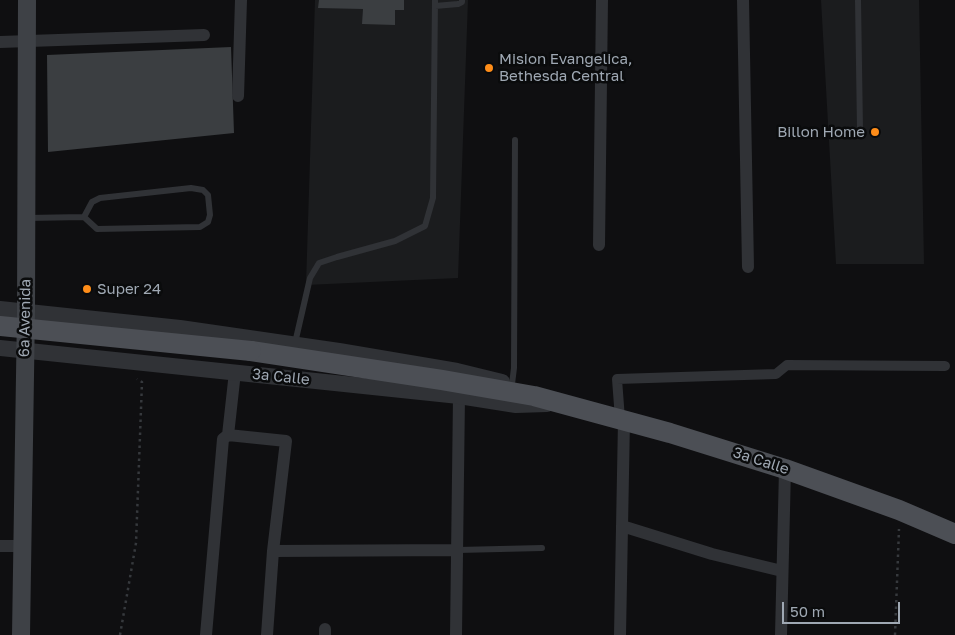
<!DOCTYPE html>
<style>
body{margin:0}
#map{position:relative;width:955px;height:635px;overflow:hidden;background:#0f0f11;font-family:"Golos Text",sans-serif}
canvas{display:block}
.scale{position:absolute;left:782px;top:602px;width:118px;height:22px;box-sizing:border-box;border:2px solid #9fa8b3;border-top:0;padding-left:6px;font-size:15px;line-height:18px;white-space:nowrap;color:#9fa8b3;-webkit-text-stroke:4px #0a0b0c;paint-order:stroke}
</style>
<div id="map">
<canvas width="955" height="635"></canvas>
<div class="scale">50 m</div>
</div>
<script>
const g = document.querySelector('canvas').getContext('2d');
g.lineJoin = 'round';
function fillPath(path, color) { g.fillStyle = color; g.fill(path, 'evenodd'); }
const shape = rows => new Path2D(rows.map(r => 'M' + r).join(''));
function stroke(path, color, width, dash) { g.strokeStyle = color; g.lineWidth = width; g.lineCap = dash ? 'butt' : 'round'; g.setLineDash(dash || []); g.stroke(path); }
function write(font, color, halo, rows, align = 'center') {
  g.font = font + ' "Golos Text",sans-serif'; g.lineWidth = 5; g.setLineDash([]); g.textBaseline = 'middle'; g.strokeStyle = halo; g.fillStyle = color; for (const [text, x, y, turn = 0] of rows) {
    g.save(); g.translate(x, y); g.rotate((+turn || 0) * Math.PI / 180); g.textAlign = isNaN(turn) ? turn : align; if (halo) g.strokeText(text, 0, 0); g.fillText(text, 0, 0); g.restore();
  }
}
fillPath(shape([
 [315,0,468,0,458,278,306,285],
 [821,0,919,0,924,264,836,264]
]), '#1b1c1e');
fillPath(shape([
 [319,0,404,0,404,10,395,10,395,25,362,24,363,9,318,8],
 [231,47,234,133,48,152,47,55]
]), '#3b3e41');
stroke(shape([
 [120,635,136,543,142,382,137,379],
 [895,635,899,529]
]), '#36393d', 2.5, [2.5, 4]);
stroke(shape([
 [858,0,860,129],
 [435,6,458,4,462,2,462,0],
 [191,188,203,190,208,195,210,215,208,222,200,227,97,229,84,217,92,202,100,198,191,188],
 [27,218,84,217],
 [295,343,310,278,319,263,337,257,395,241,425,226,433,198,435,0],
 [512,384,514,368,515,140],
 [458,550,542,548]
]), '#303236', 6);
stroke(shape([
 [620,419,617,379,776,374,787,365,945,366]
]), '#303236', 10);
stroke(shape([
 [743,0,748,267],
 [0,42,204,35],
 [238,96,241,0],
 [599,245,602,0],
 [228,435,286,441,273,551,267,635],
 [622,526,712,554,782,571],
 [0,546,23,546],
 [273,551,458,550],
 [206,635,223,439,228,435,235,372],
 [325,635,325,629],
 [456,635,459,396],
 [620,635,624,420],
 [781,635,785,469]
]), '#303236', 12);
stroke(shape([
 [0,309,180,328,339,351,457,371,502,382],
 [0,348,459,396,516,405,547,404]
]), '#303236', 16);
stroke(shape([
 [21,635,26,311,27,0]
]), '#3e4146', 18);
stroke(shape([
 [251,351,442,380,534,396,670,433,785,469,899,510,955,534]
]), '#4c4f55', 20);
stroke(shape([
 [0,326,251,351]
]), '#4c4f55', 20);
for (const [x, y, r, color] of [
 [489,68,5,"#ff8d19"],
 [875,132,5,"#ff8d19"],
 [87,289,5,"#ff8d19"]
]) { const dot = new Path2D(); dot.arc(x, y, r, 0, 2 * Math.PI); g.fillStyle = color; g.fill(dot); stroke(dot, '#0a0b0c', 2); }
write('15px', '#9fa8b3', '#0a0b0c', [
 ["Mision Evangelica,",499,59],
 ["Bethesda Central",499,76],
 ["Billon Home",865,132,"right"],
 ["Super 24",97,289]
], 'left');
write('15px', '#9fa8b3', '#0a0b0c', [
 ["6a Avenida",25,318,-89],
 ["3a Calle",281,377,6],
 ["3a Calle",761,461,18]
]);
</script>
